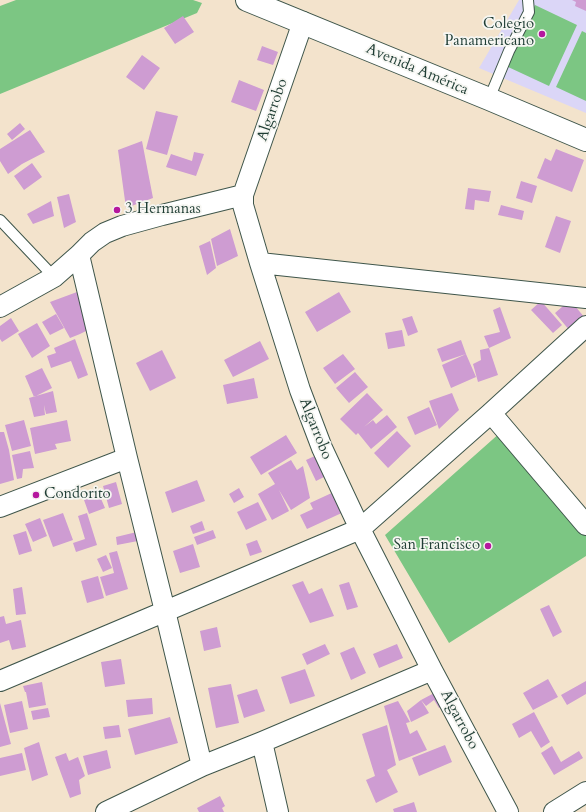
<!DOCTYPE html>
<meta charset="utf-8">
<style>
body{margin:0}
canvas{display:block;background:#f3e3cc}
</style>
<canvas width="586" height="812"></canvas>
<script>
const g = document.querySelector('canvas').getContext('2d');
g.lineJoin = 'round';
function fillPath(path, color) { g.fillStyle = color; g.fill(path, 'evenodd'); }
const shape = rows => new Path2D(rows.map(r => 'M' + r).join(''));
function stroke(path, color, width, dash) { g.strokeStyle = color; g.lineWidth = width; g.lineCap = dash ? 'butt' : 'round'; g.setLineDash(dash || []); g.stroke(path); }
function write(font, color, halo, rows, align = 'center') {
  g.font = font + ' Cardo,serif'; g.lineWidth = 3.5; g.setLineDash([]); g.textBaseline = 'middle'; g.strokeStyle = halo; g.fillStyle = color; for (const [text, x, y, turn = 0] of rows) {
    g.save(); g.translate(x, y); g.rotate((+turn || 0) * Math.PI / 180); g.textAlign = isNaN(turn) ? turn : align; if (halo) g.strokeText(text, 0, 0); g.fillText(text, 0, 0); g.restore();
  }
}
fillPath(shape([
 [519,0,586,0,586,113,479,68]
]), '#dbd6f7');
fillPath(shape([
 [16,0,193,0,202,3,197,13,0,94,0,6],
 [535,5,577,25,549,86,506,66],
 [582,31,586,33,586,101,556,87],
 [501,432,586,536,586,556,449,643,385,535]
]), '#7cc683');
fillPath(shape([
 [572,0,586,0,586,11,575,6,576,2],
 [183,16,194,32,175,44,164,28],
 [262,46,278,52,273,65,257,60],
 [142,55,160,68,144,90,126,77],
 [239,80,264,90,256,111,231,102],
 [156,111,178,116,167,155,146,149],
 [20,123,25,129,12,140,7,134],
 [30,130,45,152,22,164,8,174,0,161,0,149],
 [142,141,153,198,126,208,118,150],
 [556,149,584,160,572,192,537,178,545,158,551,161],
 [194,152,204,154,196,176,166,167,171,154,192,161],
 [32,163,42,177,24,190,14,176],
 [521,181,537,186,532,203,516,198],
 [468,188,491,191,489,202,475,200,474,210,465,209],
 [69,194,76,222,64,228,57,197],
 [51,201,54,216,33,224,27,214],
 [501,205,524,211,522,220,498,215],
 [556,216,571,221,560,253,545,247],
 [230,229,238,256,217,266,211,239],
 [210,241,216,268,207,275,199,246],
 [77,292,92,328,80,334,70,338,50,302],
 [339,292,351,312,317,332,305,312],
 [570,300,585,318,570,331,555,313],
 [541,301,562,325,553,333,531,310],
 [500,307,511,338,489,348,484,336,500,332,493,310],
 [56,314,64,328,50,335,42,322],
 [412,316,418,332,408,336,402,319],
 [11,318,19,331,2,342,0,339,0,326],
 [37,323,50,346,32,358,18,334],
 [402,330,405,346,388,349,385,333],
 [75,339,88,375,78,379,71,361,51,368,47,356,56,353,54,348],
 [461,340,466,354,442,362,437,349],
 [260,341,269,359,233,377,224,360],
 [489,348,498,375,478,382,473,364,481,360,480,350],
 [162,350,176,378,150,391,136,363],
 [343,354,355,369,335,384,323,368],
 [466,354,476,377,451,388,442,365],
 [42,368,52,388,34,397,25,376],
 [355,372,368,387,349,403,336,388],
 [254,378,258,398,227,404,223,385],
 [53,391,57,412,46,414,44,405,45,415,34,417,29,398],
 [367,393,383,410,364,427,373,420,376,424,387,415,397,427,371,449,358,433,356,435,340,419],
 [452,393,459,410,439,429,429,401],
 [429,407,437,425,415,435,407,417],
 [24,420,31,446,12,451,5,425],
 [67,420,71,441,55,444,57,449,35,454,30,428],
 [397,431,411,446,388,468,374,453],
 [0,432,4,432,9,450,14,480,0,484],
 [286,435,297,453,261,475,250,457],
 [30,451,34,468,23,469,22,478,17,479,12,455],
 [317,455,326,476,316,481,306,460],
 [291,460,297,470,303,466,310,498,291,510,279,490,289,511,272,520,258,494,275,484,268,473],
 [197,480,205,501,172,513,165,492],
 [116,482,122,504,109,508,103,486],
 [239,488,244,497,234,503,229,494],
 [336,491,346,511,307,529,300,515,313,509,310,503],
 [99,494,105,508,89,514,84,500],
 [258,502,267,520,246,530,237,512],
 [63,513,73,540,53,547,43,520],
 [87,513,97,545,76,552,73,543,85,539,78,516],
 [40,518,47,536,33,542,25,524],
 [202,521,205,530,193,534,190,526],
 [213,530,216,538,197,545,194,537],
 [26,531,32,551,19,555,13,535],
 [141,531,143,540,117,545,116,537],
 [257,540,262,552,250,556,246,544],
 [193,544,200,567,180,573,173,551],
 [117,551,128,589,106,596,100,577,114,573,109,553],
 [106,555,112,568,103,572,97,559],
 [98,576,104,598,87,603,81,581],
 [303,581,309,594,322,588,334,616,310,623,292,585],
 [349,582,358,607,347,610,339,585],
 [22,587,26,614,16,615,13,589],
 [549,605,562,632,553,637,540,609],
 [4,616,6,624,21,620,26,647,12,650,9,640,0,643,0,617],
 [217,627,221,647,204,651,200,631],
 [325,644,330,654,307,665,302,654],
 [397,644,403,658,379,668,373,654],
 [354,647,366,673,351,680,340,653],
 [121,659,125,684,105,687,101,662],
 [305,669,315,696,290,704,281,677],
 [548,679,558,697,533,710,523,693],
 [586,681,586,694,567,705,561,695],
 [42,682,46,705,29,708,26,692,25,692,23,686],
 [231,684,239,723,216,728,208,688],
 [257,689,265,711,244,718,237,695],
 [438,691,446,703,439,708,434,700,426,706,421,700],
 [152,698,153,714,128,717,126,700],
 [421,700,429,713,411,722,407,711],
 [22,701,28,729,10,733,4,705],
 [398,701,410,722,406,723,410,734,417,730,427,750,399,761,384,706],
 [0,703,11,744,0,747],
 [48,708,50,717,33,720,31,711],
 [534,712,550,742,541,748,531,731,519,738,512,724],
 [170,717,178,743,135,755,128,729],
 [119,725,121,737,105,739,103,727],
 [387,725,396,765,387,770,398,792,376,803,366,780,375,776,362,734],
 [39,742,48,775,32,781,24,748],
 [445,745,452,762,419,776,412,758],
 [552,746,561,762,579,751,583,758,554,775,541,753],
 [107,750,111,768,88,775,83,756],
 [22,753,26,770,0,776,0,758],
 [66,753,69,761,78,757,85,776,79,780,81,794,70,798,55,757],
 [220,796,225,806,222,808,224,812,199,812,197,808],
 [414,802,417,812,394,812,393,809]
]), '#ce9cd2');
const service = shape([
 [489,99,509,51,529,12,528,0],
 [0,220,54,277]
]);
const minor = shape([
 [303,22,243,195,243,205,260,263,300,390,322,448,360,529,432,670,508,812],
 [79,255,127,458,165,611,202,766],
 [260,263,586,298],
 [0,307,54,277,79,255,92,242,105,233,122,226,162,215,243,195],
 [491,413,586,525],
 [0,507,127,458],
 [0,681,360,529,491,413,586,326],
 [262,742,278,812],
 [106,812,202,766,262,742,432,670],
 [554,812,586,792]
]);
const secondary = shape([
 [247,0,489,99,586,140]
]);
stroke(service, '#3f564b', 12);
stroke(minor, '#3f564b', 22);
stroke(secondary, '#3f564b', 24);
stroke(service, '#fff', 10);
stroke(minor, '#fff', 20);
stroke(secondary, '#fff', 22);
for (const [x, y, r, color] of [
 [542,34,4,"#b5179e"],
 [117,210,4,"#b5179e"],
 [36,495,4,"#b5179e"],
 [488,546,4,"#b5179e"]
]) { const dot = new Path2D(); dot.arc(x, y, r, 0, 2 * Math.PI); g.fillStyle = color; g.fill(dot); stroke(dot, '#f6f6f2', 1.5); }
write('15px', '#1f3d34', '#f6f6f2', [
 ["Colegio",534,25],
 ["Panamericano",534,42],
 ["3 Hermanas",125,210,"left"],
 ["Condorito",44,495,"left"],
 ["San Francisco",480,546]
], 'right');
write('15px', '#1f3d34', '#f6f6f2', [
 ["Avenida América",417,70,23],
 ["Algarrobo",273,110,-71],
 ["Algarrobo",315,429,68],
 ["Algarrobo",459,720,62]
]);
</script>
